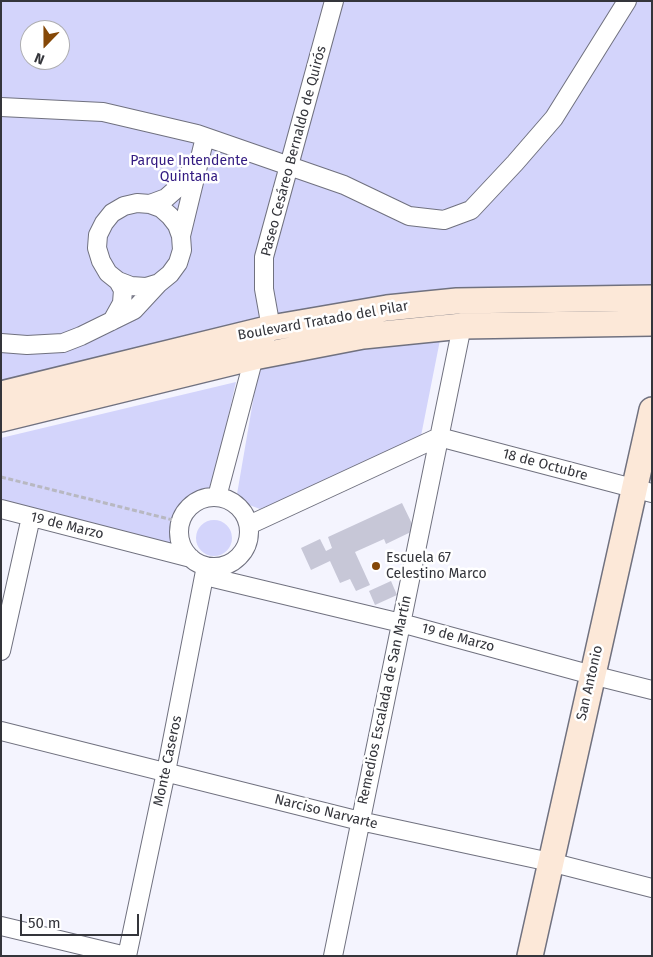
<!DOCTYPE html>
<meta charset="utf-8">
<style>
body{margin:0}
#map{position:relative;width:653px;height:957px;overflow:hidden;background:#f4f4fe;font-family:"Fira Sans",sans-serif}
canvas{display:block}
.frame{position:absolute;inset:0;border:2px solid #34353b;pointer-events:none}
.north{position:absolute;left:20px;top:20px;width:50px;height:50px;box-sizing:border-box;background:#fff;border:1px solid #aeaeb1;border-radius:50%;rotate:202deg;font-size:14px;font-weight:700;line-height:20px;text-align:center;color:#34353b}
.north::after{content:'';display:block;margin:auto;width:18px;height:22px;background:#854807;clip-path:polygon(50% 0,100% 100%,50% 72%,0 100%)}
.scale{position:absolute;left:20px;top:914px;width:119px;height:22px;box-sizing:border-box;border:2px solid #34353b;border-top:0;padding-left:6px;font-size:15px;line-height:18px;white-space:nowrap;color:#34353b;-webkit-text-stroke:4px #fff;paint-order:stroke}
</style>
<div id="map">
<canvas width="653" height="957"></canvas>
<div class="frame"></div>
<div class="north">N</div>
<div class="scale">50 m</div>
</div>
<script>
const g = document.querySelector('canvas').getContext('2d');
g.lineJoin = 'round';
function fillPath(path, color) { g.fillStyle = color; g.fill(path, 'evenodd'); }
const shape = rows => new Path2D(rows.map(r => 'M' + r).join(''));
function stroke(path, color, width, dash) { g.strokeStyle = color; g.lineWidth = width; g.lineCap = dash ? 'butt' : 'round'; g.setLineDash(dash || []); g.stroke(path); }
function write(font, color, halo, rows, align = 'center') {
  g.font = font + ' "Fira Sans",sans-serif'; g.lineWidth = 5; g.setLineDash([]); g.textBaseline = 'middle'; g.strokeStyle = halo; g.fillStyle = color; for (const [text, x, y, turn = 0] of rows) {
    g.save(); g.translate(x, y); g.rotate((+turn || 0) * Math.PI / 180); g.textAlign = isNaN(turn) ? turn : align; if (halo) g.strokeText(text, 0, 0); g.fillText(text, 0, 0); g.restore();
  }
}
fillPath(shape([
 [1,1,652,1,652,291,460,292,1,386],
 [30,30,60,30,60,60,30,60],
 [440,340,420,441,260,509,236,500,259,366,368,345],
 [236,382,211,492,192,496,182,504,175,514,172,535,178,550,1,500,1,438],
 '196 538a18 18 0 1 1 36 0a18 18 0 1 1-36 0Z'
]), '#d3d4fb');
fillPath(shape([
 [402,503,415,530,386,544,384,539,355,552,370,585,356,591,350,579,340,583,330,561,311,570,301,548,320,539,326,551,332,548,328,537],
 [391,581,397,595,375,605,369,591]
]), '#c7c7d7');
const street = shape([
 [1,107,103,112,197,134,344,185,409,216,444,220,471,210,515,163,554,118,627,1],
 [150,204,166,198,183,183,194,165],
 [181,236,177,225,170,216,161,208,150,204,137,203,124,206,112,213,104,223,98,235,97,248,101,261,108,273,118,281,131,286,146,287,159,283,170,274,178,263,182,250,181,236,205,137],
 [112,321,122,303,123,290,118,281],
 [1,343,27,345,63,343,81,336,134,310,159,283],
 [217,497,254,357,271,328,264,289,264,257,334,1],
 '179 532a35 35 0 1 1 70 0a35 35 0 1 1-70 0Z',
 [1,509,191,558],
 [249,525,439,437,652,493],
 [205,576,401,623,592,675,652,690],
 [1,651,31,517],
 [1,731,360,821,550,862,652,888],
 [1,926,126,956],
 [127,956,166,772,206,566],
 [333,956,462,326]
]);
const secondary = shape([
 [1,394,271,328,387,308,457,301,652,298],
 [1,419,254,357,363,336,462,326,652,323],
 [530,956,652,410]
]);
stroke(street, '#70717f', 20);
stroke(secondary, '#70717f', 28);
stroke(shape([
 [1,477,181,522]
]), '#b8b8c1', 3, [5, 2.5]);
stroke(street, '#fff', 18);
stroke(secondary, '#fce8d8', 25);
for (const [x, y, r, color] of [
 [376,566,5,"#854807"]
]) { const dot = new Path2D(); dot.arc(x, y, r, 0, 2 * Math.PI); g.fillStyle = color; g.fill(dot); stroke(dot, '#fff', 2); }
write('14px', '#34353b', '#fff', [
 ["Paseo Cesáreo Bernaldo de Quirós",294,151,-75],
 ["Boulevard Tratado del Pilar",323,321,-10],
 ["18 de Octubre",545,465,15],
 ["19 de Marzo",67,526,14],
 ["19 de Marzo",458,638,15],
 ["San Antonio",590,683,-77],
 ["Remedios Escalada de San Martín",385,700,-78],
 ["Monte Caseros",168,761,-78],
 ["Narciso Narvarte",326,812,14]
]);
write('14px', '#321a81', '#fff', [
 ["Parque Intendente",189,161],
 ["Quintana",189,177]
]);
write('14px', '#34353b', '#fff', [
 ["Escuela 67",386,558],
 ["Celestino Marco",386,574]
], 'left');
</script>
